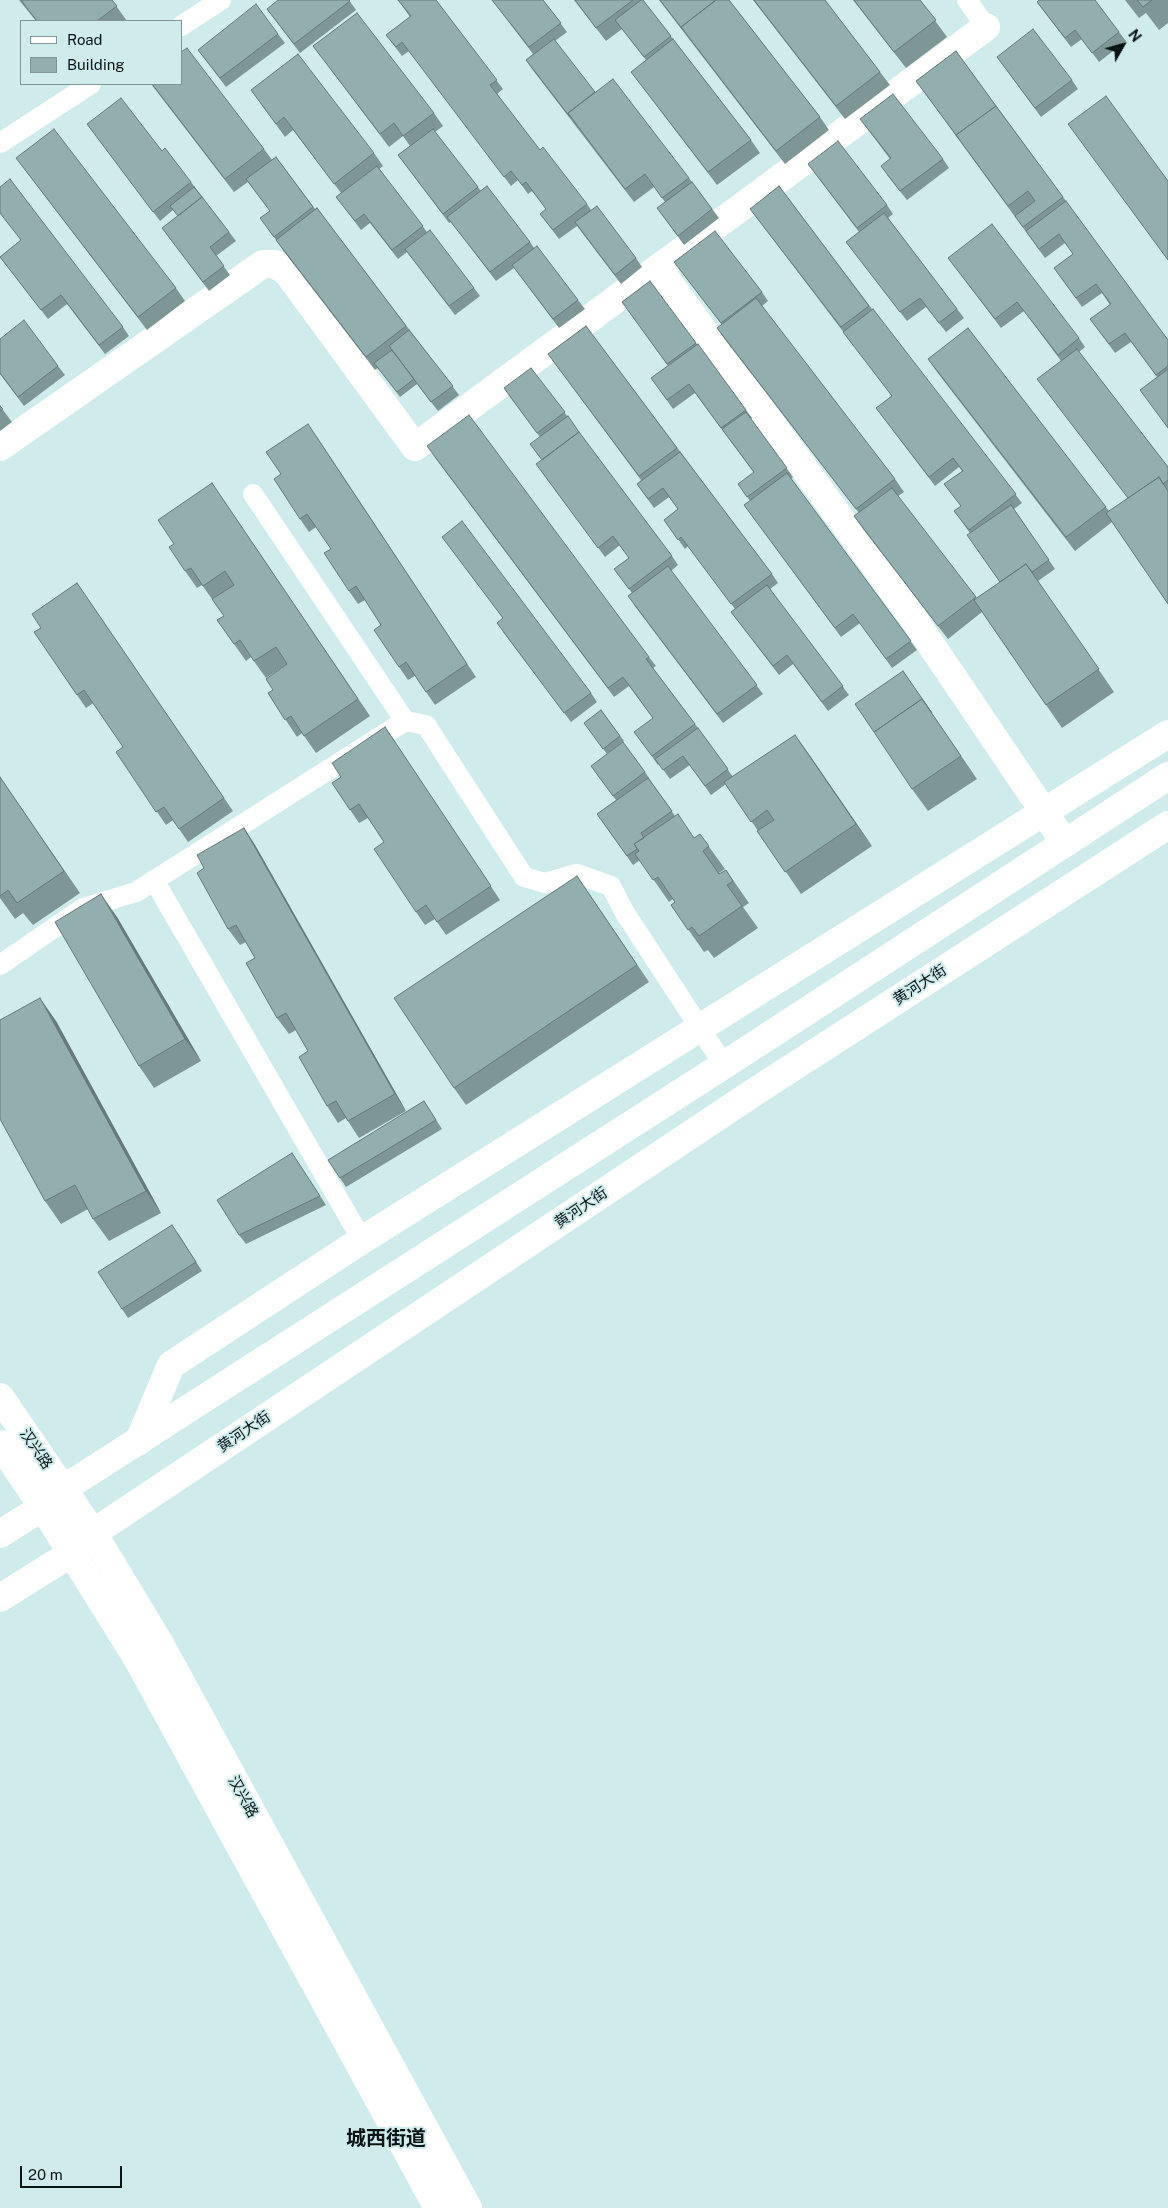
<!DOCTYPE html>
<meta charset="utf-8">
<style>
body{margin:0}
#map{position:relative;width:1168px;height:2208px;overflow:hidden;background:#cfebec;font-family:"Public Sans",sans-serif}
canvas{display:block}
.legend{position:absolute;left:20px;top:20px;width:162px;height:65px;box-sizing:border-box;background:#cfebec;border:1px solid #809596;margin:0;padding:6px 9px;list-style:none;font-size:15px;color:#0a1415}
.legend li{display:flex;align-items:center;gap:10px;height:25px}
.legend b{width:25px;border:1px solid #809596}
.north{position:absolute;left:1098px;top:20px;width:50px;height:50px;-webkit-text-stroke:4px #cfebec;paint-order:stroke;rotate:52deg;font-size:14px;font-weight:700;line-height:20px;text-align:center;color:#0a1415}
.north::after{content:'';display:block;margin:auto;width:18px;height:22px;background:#0a1415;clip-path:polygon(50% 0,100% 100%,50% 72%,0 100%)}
.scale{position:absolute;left:20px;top:2166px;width:102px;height:22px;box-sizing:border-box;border:2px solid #0a1415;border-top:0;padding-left:6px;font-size:15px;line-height:18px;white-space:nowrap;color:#0a1415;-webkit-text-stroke:4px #cfebec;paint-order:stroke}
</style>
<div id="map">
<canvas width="1168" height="2208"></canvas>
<ul class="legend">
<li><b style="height:6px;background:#fff"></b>Road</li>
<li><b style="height:14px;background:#93aeaf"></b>Building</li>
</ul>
<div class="north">N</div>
<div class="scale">20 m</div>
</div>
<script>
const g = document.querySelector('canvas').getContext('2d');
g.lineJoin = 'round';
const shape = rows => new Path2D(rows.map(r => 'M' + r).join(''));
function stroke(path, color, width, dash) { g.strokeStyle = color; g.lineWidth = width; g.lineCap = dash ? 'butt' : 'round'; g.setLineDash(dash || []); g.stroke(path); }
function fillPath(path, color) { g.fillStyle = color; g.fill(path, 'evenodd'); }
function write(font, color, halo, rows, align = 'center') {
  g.font = font + ' "Public Sans","Noto Sans SC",sans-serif'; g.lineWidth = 4; g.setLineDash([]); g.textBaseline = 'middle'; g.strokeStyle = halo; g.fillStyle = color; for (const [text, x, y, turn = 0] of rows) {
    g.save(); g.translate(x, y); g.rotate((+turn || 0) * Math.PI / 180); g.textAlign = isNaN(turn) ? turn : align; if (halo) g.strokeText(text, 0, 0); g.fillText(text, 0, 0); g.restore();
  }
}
stroke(shape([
 [967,0,986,27],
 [181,26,221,0],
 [0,143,91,84],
 [253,494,405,721],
 [154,880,362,1240],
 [0,965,83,908,136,892,405,721,426,725,524,877,545,883,577,874,611,886,625,913,724,1065]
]), '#fff', 20);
stroke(shape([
 [658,268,913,618,1065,843],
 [0,447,263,264,275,264,287,272,415,447,986,27],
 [139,1441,171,1365,362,1240,1168,734]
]), '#fff', 28);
stroke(shape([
 [0,1397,93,1533,160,1644,468,2208],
 [0,1444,43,1507,137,1658,438,2208],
 [0,1534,43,1507,63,1489,724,1065,1168,776],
 [0,1598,72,1553,93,1533,756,1091,1168,825]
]), '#fff', 28);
fillPath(shape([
 [19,0,112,0,127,21,36,21],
 [349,0,356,10,300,53,267,9],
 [398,0,436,0,503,89,497,94,540,150,587,204,591,210,636,258,642,267,621,284,577,226,559,239,540,214,546,209,532,191,528,194,518,180,511,186,409,51,402,56,386,35,410,17],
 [492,0,543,0,567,32,555,41,595,92,689,178,719,218,684,245,657,208,665,202,654,187,634,202,532,69,526,60,533,54],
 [574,0,643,0,751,140,760,153,717,185,631,72,646,60,622,29,606,41],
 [659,0,729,0,820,117,829,130,785,164],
 [753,0,825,0,880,72,890,85,845,119],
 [853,0,920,0,947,37,906,68],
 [1125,0,1168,0,1168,23,1159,30,1146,13,1139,18],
 [1037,2,1119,32,1126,41,1099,62,1082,39,1071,47],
 [278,34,285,43,226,87,198,50],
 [313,46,434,113,443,126,435,132,481,191,530,242,534,248,578,300,585,309,559,328,514,268,496,281,451,222,449,223,398,155,410,146,403,136,389,147],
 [956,51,1168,340,1168,429,1157,377,1131,342,1115,353,1090,319,1110,305,1102,293,1082,307,1054,268,1073,254,1065,243,1045,258,916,81],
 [997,57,1072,80,1078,89,1041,117],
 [151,84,264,149,272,160,276,157,315,209,317,208,459,395,438,411,417,384,400,397,378,368,375,370,285,253,267,227,270,211,248,182,234,192],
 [251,90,374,153,383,166,379,169,427,232,474,288,480,296,455,315,407,252,398,259,370,223,361,230,336,197,341,193,293,130,285,137],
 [860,119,943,159,949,168,907,200,887,175,890,159],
 [87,124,162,151,191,182,236,241,216,256,230,275,209,291,162,228,178,216,173,210,160,221],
 [16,158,176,288,185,301,147,330],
 [808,164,887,205,893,214,888,218,964,318,946,332,926,307,907,321,846,242,859,232],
 [779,186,872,309,1022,503,1014,509,1055,569,1038,581,1114,692,1062,728,982,612,948,639,863,529,854,516,859,513,726,341,717,328,722,325,674,262,762,292,768,301,762,306,895,479,904,492,898,496,976,598,1000,582,970,533,954,511,961,506,944,484,962,471,959,467,935,486,876,408,892,396,750,209],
 [0,187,123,327,129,336,105,354,67,304,48,319,0,257,21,240,0,213],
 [948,258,1079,338,1085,347,1079,352,1168,467,1168,604,1112,522,1075,551,937,372,928,359,968,328,1109,511,1128,498,1037,379,1061,361,1024,311,1001,328],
 [650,281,746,410,752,418,751,419,793,477,791,479,917,650,892,668,860,623,841,637,744,505,750,501,738,484,754,473,695,393,673,409,651,378,668,366,622,302],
 [586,326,772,574,778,583,770,589,849,695,828,711,793,664,779,675,731,612,735,609,688,546,685,549,664,520,678,509,669,497,654,508,637,484,641,480,548,354],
 [0,339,58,366,65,375,24,406,0,374],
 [531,368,672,556,678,565,671,571,763,694,723,723,634,605,632,593,614,569,629,558,620,545,605,557,543,473,540,437,510,397],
 [0,406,12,422,0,431],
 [317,437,476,677,435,705,415,676,408,680,399,667,381,625,365,600,358,604,349,591,331,549,316,527,309,532,300,519,281,474],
 [433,455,649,657,656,666,653,668,698,728,733,777,795,735,872,846,801,894,726,784,711,795,690,765,670,779,659,764,658,765,641,741,653,718,629,686,614,697],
 [212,483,370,716,316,753,302,733,297,737,268,693,273,690,287,664,266,678,251,657,246,661,217,620,224,616,202,585,197,588,185,571,174,544],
 [442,537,591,693,597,702,571,722,503,632,503,618],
 [77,583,233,811,188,842,173,820,166,825,116,752,123,747,93,703,86,708,34,632,41,628],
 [903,671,977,779,928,811,912,789],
 [601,710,624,741,607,754,584,723],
 [385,727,500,900,446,935,435,919,425,925,416,912,384,842,368,818,359,823,332,783,341,777],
 [591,766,645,772,651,781,675,816,694,838,700,834,725,869,719,873,720,874,726,870,749,903,743,907,758,928,714,958,708,950,704,952,671,905,675,902,673,899,669,902,640,860,633,865,597,814,616,800],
 [0,777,80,893,33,925,23,913,15,919,0,898],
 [244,828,255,845,406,1111,359,1138,346,1118,338,1123,327,1106,308,1051,296,1030,289,1034,277,1018,255,958,246,942,240,945,228,929,204,868],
 [588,892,649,982,466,1105,454,1088],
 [117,917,201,1061,154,1088,139,1066],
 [56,1021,161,1213,109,1241,93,1219,88,1209,61,1224,45,1201],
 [424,1101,442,1129,346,1187,340,1178],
 [292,1153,326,1205,246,1244,239,1235],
 [178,1233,202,1271,128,1318,122,1309]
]), '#7e9696');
fillPath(shape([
 [795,735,811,757,872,846,856,824],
 [244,828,255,845,406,1111,395,1094],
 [101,894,117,917,201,1061,185,1039],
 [40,998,56,1021,161,1213,146,1191]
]), '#677a7a');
const building = shape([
 [21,0,112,0,117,6,97,21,37,21,21,0],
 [278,0,349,0,350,1,294,44,267,9,278,0],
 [398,0,436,0,497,80,490,85,540,150,543,147,587,204,553,230,540,214,546,209,526,182,522,185,511,171,504,177,402,42,396,47,386,35,411,16,398,0],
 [492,0,543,0,561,23,529,47,492,0],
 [575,0,633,0,596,28,575,0],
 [641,0,643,0,671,36,644,57,615,20,641,0],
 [660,0,716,0,681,27,684,31,660,0],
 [716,0,729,0,820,117,776,151,681,27,716,0],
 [754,0,825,0,880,72,836,106,754,0],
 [854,0,920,0,936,20,894,52,854,0],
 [1039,0,1095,0,1119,32,1092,53,1075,30,1065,38,1037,2,1039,0],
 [1137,0,1152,0,1143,7,1137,0],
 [256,4,278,34,220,78,198,50,256,4],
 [357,13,434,113,403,136,394,123,380,134,313,46,357,13],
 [1033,29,1072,80,1035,108,997,57,1033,29],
 [554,39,595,92,568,113,570,117,526,60,554,39],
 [673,39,751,140,708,172,631,72,673,39],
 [187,48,264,149,225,179,152,84,181,84,181,52,187,48],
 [956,51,996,106,956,135,959,139,916,81,956,51],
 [298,54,374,153,334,184,284,117,276,124,251,90,298,54],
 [613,79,689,178,662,198,645,174,625,189,568,113,613,79],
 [893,94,943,159,900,191,881,166,891,158,860,119,893,94],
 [1106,96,1168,181,1168,260,1068,124,1106,96],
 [121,98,162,151,165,148,191,182,153,212,87,124,121,98],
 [996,106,1063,197,1023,227,1015,216,1035,201,1028,191,1008,206,956,135,996,106],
 [54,129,176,288,138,317,16,158,54,129],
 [433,129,478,187,443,214,398,155,433,129],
 [838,141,887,205,857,228,808,164,838,141],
 [276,157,313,207,274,237,260,218,270,211,246,179,276,157],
 [377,166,423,226,392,250,364,214,355,221,336,197,377,166],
 [10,179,123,327,99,345,61,295,41,310,0,257,21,240,0,213,0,187,10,179],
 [692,182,712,209,678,236,657,208,692,182],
 [487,186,530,242,490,272,447,217,487,186],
 [779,186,869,306,841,327,750,209,779,186],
 [194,187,202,197,178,216,170,206,194,187],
 [202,197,229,232,210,247,224,266,203,282,162,228,202,197],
 [1066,201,1168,340,1168,366,1156,375,1125,333,1109,344,1090,319,1111,304,1096,284,1076,298,1054,268,1073,254,1059,234,1039,249,1026,231,1066,201],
 [597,206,636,258,615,275,575,222,597,206],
 [317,208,406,326,366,357,276,240,317,208],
 [884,213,957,309,939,323,920,298,900,312,846,242,884,213],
 [992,224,1079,338,1058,355,1017,302,995,319,948,258,992,224],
 [430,230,474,288,449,306,405,249,430,230],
 [715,231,762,292,721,323,674,262,715,231],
 [537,246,578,300,553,319,512,265,537,246],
 [650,281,696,343,667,364,622,302,650,281],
 [756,298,895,479,856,509,717,328,756,298],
 [873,309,1016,494,969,530,954,511,961,506,944,484,963,471,953,458,929,477,876,408,892,396,843,332,873,309],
 [24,320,58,366,18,397,0,373,0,339,24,320],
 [586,326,677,448,639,476,548,354,586,326],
 [968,328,1106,507,1066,537,928,359,968,328],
 [409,330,453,386,431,402,389,346,409,330],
 [698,344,746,410,721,428,689,384,667,400,651,378,698,344],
 [1077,349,1168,467,1168,480,1163,484,1159,477,1128,498,1037,379,1077,349],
 [392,350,414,379,397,392,374,363,392,350],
 [531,368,565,412,537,433,504,388,531,368],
 [1168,369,1168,428,1140,390,1168,369],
 [0,406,3,409,0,411,0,406],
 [746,412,787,468,747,497,738,484,754,472,722,429,746,412],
 [469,415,649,657,646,659,695,724,652,756,634,732,653,718,623,677,608,688,427,446,469,415],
 [568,416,579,432,542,460,530,444,568,416],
 [308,424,467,664,426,692,406,662,399,667,374,630,381,625,356,586,349,591,324,553,331,549,307,514,300,519,274,479,281,474,266,452,308,424],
 [579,432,672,556,629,589,614,569,629,558,613,536,598,548,536,464,579,432],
 [680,452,772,574,731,604,681,537,678,540,664,520,678,509,663,488,648,499,637,484,680,452],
 [787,473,911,641,886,659,853,614,835,628,744,505,787,473],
 [1159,477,1168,491,1168,604,1106,513,1159,477],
 [212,483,358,699,304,736,291,716,285,720,268,693,273,690,266,679,287,664,276,647,254,661,240,640,234,644,217,620,224,616,212,599,234,585,225,571,203,586,191,568,185,571,169,547,174,544,158,520,212,483],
 [892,488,976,597,938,626,854,516,892,488],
 [1011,505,1049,560,1032,572,1026,564,1000,582,967,535,1011,505],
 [462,521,591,693,564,713,497,623,503,618,442,537,462,521],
 [1026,564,1099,669,1046,705,974,600,1026,564],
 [668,566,757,685,717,714,628,596,668,566],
 [77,583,224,798,179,829,164,807,156,812,116,752,123,747,84,690,77,695,34,632,41,628,32,614,77,583],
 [767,585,843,686,822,702,787,655,773,666,731,612,767,585],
 [903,671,932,713,922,699,874,732,855,704,903,671],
 [922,699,961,756,912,789,874,732,922,699],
 [601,710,620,736,603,749,584,723,601,710],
 [385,727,491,886,437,922,426,905,416,912,374,849,384,842,359,804,350,810,332,783,341,777,332,763,385,727],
 [698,728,728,769,705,786,683,756,663,770,655,759,698,728],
 [795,735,856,824,785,872,757,831,774,820,767,810,751,822,724,782,795,735],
 [623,742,645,772,613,796,591,766,623,742],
 [0,777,64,871,17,903,8,890,0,896,0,777],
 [648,778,672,811,641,833,644,838,634,844,637,849,627,856,597,814,648,778],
 [678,814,694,838,700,834,709,846,703,851,719,874,726,870,733,881,727,885,742,906,699,936,692,927,688,930,671,905,675,902,658,877,653,880,635,854,639,851,634,844,678,814],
 [244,828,395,1094,348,1121,336,1101,327,1106,299,1057,308,1051,286,1013,277,1018,246,963,255,958,236,925,228,929,197,873,204,868,197,855,244,828],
 [577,876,637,965,454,1088,394,998,577,876],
 [101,894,185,1039,139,1066,55,922,101,894],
 [40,998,146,1191,93,1219,75,1185,45,1201,0,1119,0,1020,40,998],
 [424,1101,436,1120,340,1178,328,1160,424,1101],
 [292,1153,320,1196,239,1235,217,1200,292,1153],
 [172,1225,196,1262,122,1309,98,1272,172,1225]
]);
fillPath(building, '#93aeaf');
stroke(building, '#677a7a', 1);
write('15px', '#0a1415', '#cfebec', [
 ["黄河大街",920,985,-33],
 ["黄河大街",581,1208,-34],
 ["黄河大街",244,1432,-34],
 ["汉兴路",36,1449,56],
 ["汉兴路",243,1797,61]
]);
write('bold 20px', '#0a1415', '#cfebec', [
 ["城西街道",386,2139]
]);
</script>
